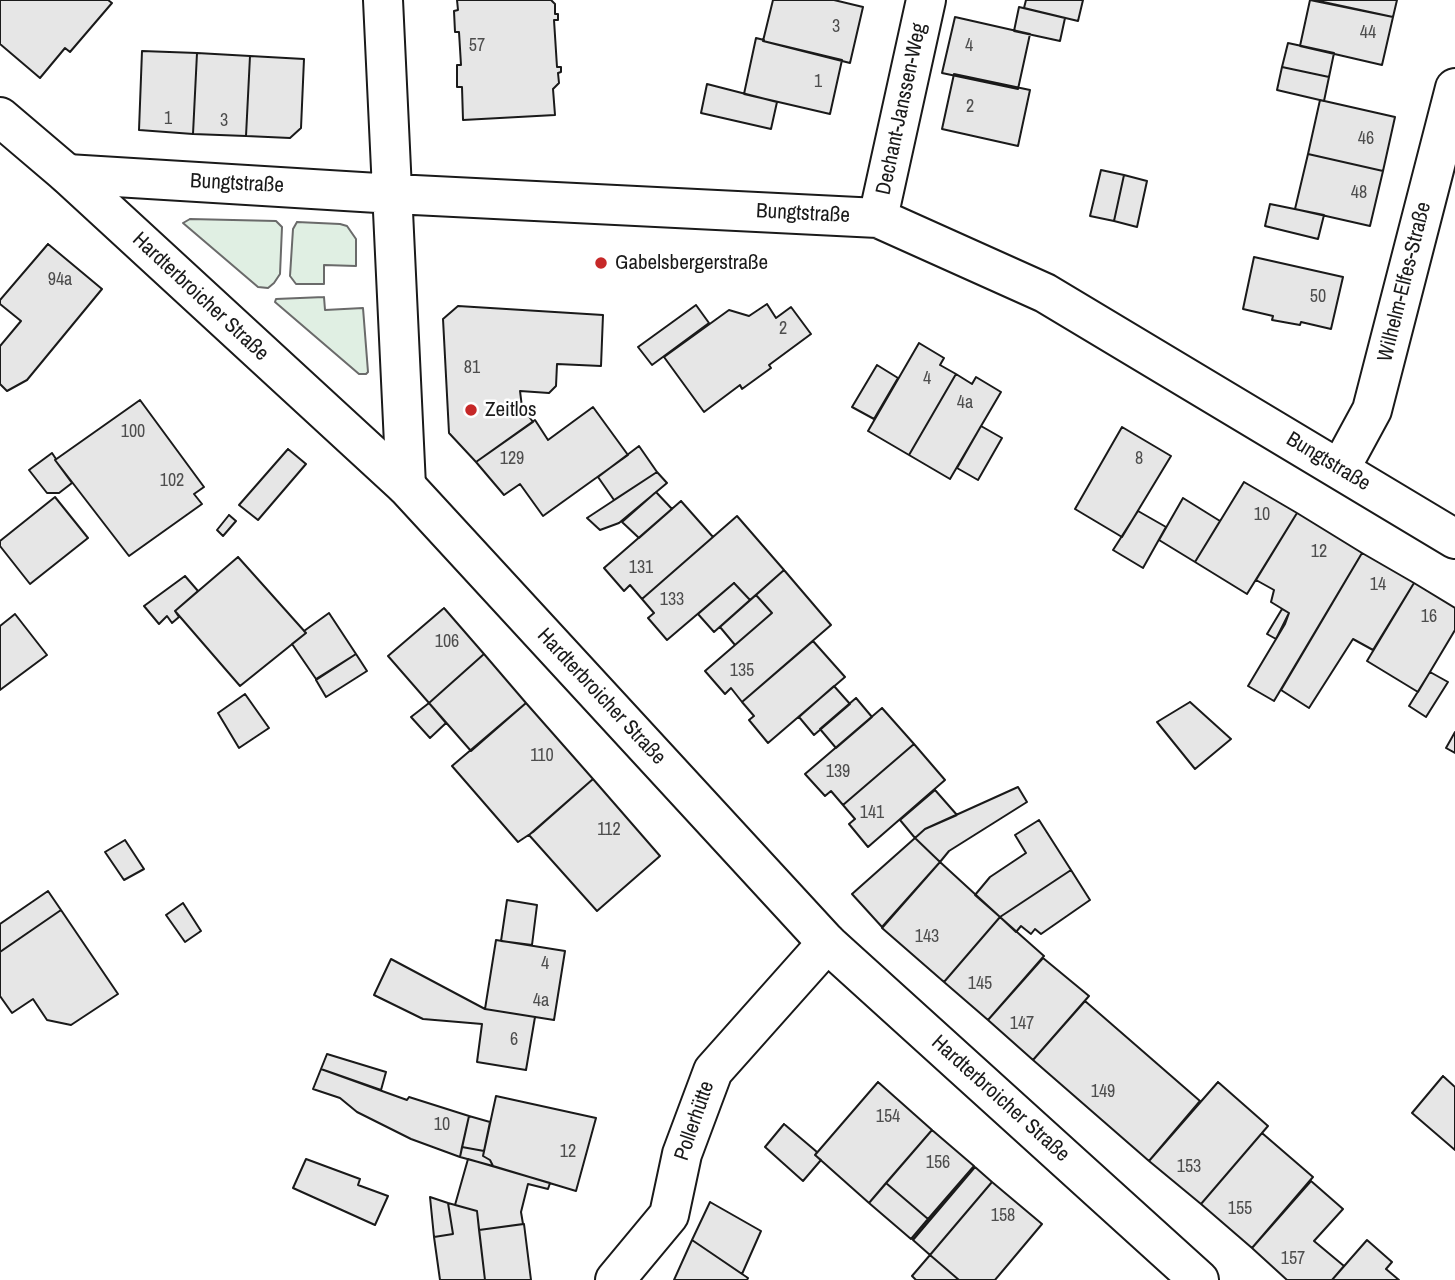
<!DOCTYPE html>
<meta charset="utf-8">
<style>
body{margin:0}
canvas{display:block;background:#fff}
</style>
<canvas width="1455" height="1280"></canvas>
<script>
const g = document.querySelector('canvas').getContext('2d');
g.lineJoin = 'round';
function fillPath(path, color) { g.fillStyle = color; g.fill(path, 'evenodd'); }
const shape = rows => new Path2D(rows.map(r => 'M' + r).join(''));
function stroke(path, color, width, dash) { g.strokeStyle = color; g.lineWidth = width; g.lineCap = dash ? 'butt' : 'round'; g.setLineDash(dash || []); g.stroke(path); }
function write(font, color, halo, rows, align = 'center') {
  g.font = font + ' "Archivo Narrow",sans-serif'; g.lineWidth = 5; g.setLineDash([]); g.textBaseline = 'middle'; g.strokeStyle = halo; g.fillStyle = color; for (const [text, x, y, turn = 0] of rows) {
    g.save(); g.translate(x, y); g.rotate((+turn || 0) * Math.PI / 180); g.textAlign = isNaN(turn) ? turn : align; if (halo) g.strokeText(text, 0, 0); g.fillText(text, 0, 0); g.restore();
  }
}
const green = shape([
 [190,219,276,221,282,227,280,274,274,283,268,288,258,287,183,223,190,219],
 [297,222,340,224,347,226,356,239,356,266,324,265,324,284,296,284,290,276,293,229,297,222],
 [324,297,325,310,363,308,368,372,366,374,359,374,275,302,276,299,324,297]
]);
fillPath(green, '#e0efe3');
stroke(green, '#6a6a6a', 2);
const building = shape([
 [0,0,108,0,112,3,70,52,65,48,40,78,0,44,0,0],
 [457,0,551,0,555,4,555,14,558,14,558,20,554,20,557,67,561,67,561,72,558,73,559,83,553,89,555,115,463,120,462,87,457,87,457,65,461,65,459,32,455,32,454,11,458,10,457,0],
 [773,0,834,0,863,7,850,63,763,41,773,0],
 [1026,0,1083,0,1078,21,1024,8,1026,0],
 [1310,0,1393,17,1382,65,1300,46,1310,0],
 [1314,0,1397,0,1393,17,1314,0],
 [1019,7,1065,18,1060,41,1014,31,1019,7],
 [955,17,1030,34,1018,89,942,73,955,17],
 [756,38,764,40,763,41,842,60,830,114,744,94,756,38],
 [1288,43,1334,53,1329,77,1282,67,1288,43],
 [142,51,197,53,193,134,139,130,142,51],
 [197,53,250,56,246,136,193,134,197,53],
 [250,56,304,59,301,128,290,138,246,136,250,56],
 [1282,67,1329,77,1324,101,1277,90,1282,67],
 [954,74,1030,90,1018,146,942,129,954,74],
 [707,84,777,102,771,129,701,113,707,84],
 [1320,100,1395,117,1383,171,1308,154,1320,100],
 [1308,154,1383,171,1370,226,1295,209,1308,154],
 [1101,170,1124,175,1114,221,1090,216,1101,170],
 [1124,175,1147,181,1137,227,1114,221,1124,175],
 [1270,204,1324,215,1318,239,1265,226,1270,204],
 [48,244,102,289,27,380,7,391,0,384,0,346,21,321,0,304,0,300,48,244],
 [1254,257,1343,277,1331,329,1301,322,1300,325,1272,320,1273,316,1243,309,1254,257],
 [767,304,776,318,791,307,811,334,769,365,771,368,742,389,740,385,704,412,664,357,729,310,749,316,767,304],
 [696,305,709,323,652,365,638,347,696,305],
 [458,306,603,315,601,366,557,364,556,386,549,393,520,391,522,407,533,422,476,462,449,433,443,319,458,306],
 [919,343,944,358,940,365,956,374,909,455,868,431,919,343],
 [877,365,898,378,874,419,852,407,877,365],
 [956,374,972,384,976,377,1001,392,950,479,909,455,956,374],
 [140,400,204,487,194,494,202,504,129,556,55,460,140,400],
 [593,407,628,455,543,516,520,484,504,495,476,462,535,420,548,440,593,407],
 [981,426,1002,438,978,480,957,468,981,426],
 [1122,427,1171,456,1122,537,1075,509,1122,427],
 [639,446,657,472,614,500,598,477,639,446],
 [288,449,306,464,258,520,239,505,288,449],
 [52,453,56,459,55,460,72,483,59,493,47,493,29,470,52,453],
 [657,472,667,483,619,523,600,530,587,518,657,472],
 [1244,482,1297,513,1247,594,1195,562,1244,482],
 [656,492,672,509,639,538,622,522,656,492],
 [55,497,88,538,30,584,0,546,0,541,55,497],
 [1183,498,1220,521,1195,562,1159,540,1183,498],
 [681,501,713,537,642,599,630,585,624,591,604,568,681,501],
 [1138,511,1166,527,1143,568,1113,550,1138,511],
 [1297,513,1362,553,1274,701,1248,686,1285,624,1289,613,1271,602,1274,590,1256,580,1297,513],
 [229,515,236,521,223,536,217,530,229,515],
 [737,516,784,570,750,600,734,583,667,640,648,618,654,613,642,599,737,516],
 [1362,553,1414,583,1373,650,1353,639,1309,708,1281,690,1362,553],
 [238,557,306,633,240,686,175,611,238,557],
 [784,570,831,625,742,702,731,688,725,694,705,671,772,613,756,595,784,570],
 [185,576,198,591,175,611,179,617,172,623,167,616,159,624,144,606,185,576],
 [734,583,750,600,714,632,698,614,734,583],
 [1414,583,1455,608,1455,630,1418,692,1367,661,1414,583],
 [756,595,772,613,735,645,720,627,756,595],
 [444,608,484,654,429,703,388,656,444,608],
 [1282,609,1289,613,1276,639,1267,634,1282,609],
 [329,613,356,654,316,679,292,644,306,633,304,631,329,613],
 [15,614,47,655,0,690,0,626,15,614],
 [813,641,845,677,768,743,749,720,754,716,742,702,813,641],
 [356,654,367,671,326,697,316,680,356,654],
 [484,654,526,703,471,751,429,703,484,654],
 [1430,672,1448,682,1426,717,1409,706,1430,672],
 [834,686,850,704,814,735,799,717,834,686],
 [245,694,269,728,239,748,218,713,245,694],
 [856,698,872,717,836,748,820,729,856,698],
 [1190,702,1231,739,1195,769,1157,722,1190,702],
 [429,703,446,723,430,738,411,717,429,703],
 [526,703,593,779,533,832,518,842,452,766,526,703],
 [882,708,914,744,843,805,831,791,825,796,805,774,882,708],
 [1455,732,1455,753,1446,748,1455,732],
 [914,744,945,780,868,847,849,824,855,819,843,805,914,744],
 [593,779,660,856,597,911,529,835,593,779],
 [1018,787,1027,802,949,851,940,862,915,838,925,829,1018,787],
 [935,790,957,815,925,829,915,838,900,820,935,790],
 [1039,820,1071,870,1000,917,975,895,990,877,1026,853,1015,835,1039,820],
 [915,838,940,862,882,927,852,894,915,838],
 [125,840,144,869,124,880,105,852,125,840],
 [940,862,1000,917,944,982,882,928,940,862],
 [1071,870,1090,900,1041,934,1035,929,1031,934,1021,926,1016,932,1000,917,1071,870],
 [48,891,61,910,0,952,0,924,48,891],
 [507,900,537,905,532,945,501,941,507,900],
 [183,903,201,931,185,942,166,915,183,903],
 [61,910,118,994,71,1025,47,1020,33,999,12,1013,0,996,0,952,61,910],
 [1000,917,1044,956,988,1020,944,982,1000,917],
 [496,940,565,951,554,1020,485,1009,496,940],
 [1043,958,1089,996,1033,1060,988,1020,1043,958],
 [391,959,485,1009,535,1017,526,1070,477,1062,482,1024,423,1019,374,995,391,959],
 [1085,1001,1200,1101,1149,1161,1033,1060,1085,1001],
 [327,1054,386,1072,381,1090,321,1069,327,1054],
 [321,1069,407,1100,409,1097,469,1116,460,1157,411,1139,357,1112,340,1098,313,1089,321,1069],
 [1443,1076,1455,1087,1455,1150,1412,1113,1443,1076],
 [878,1082,932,1130,869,1203,815,1155,878,1082],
 [1218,1082,1268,1126,1201,1204,1149,1161,1218,1082],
 [496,1096,596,1118,576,1191,493,1166,490,1160,483,1156,496,1096],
 [469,1116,490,1122,484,1151,462,1147,469,1116],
 [784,1124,817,1152,815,1155,821,1160,803,1181,765,1147,784,1124],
 [932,1130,974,1166,928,1219,886,1183,932,1130],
 [1262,1133,1313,1177,1252,1248,1201,1204,1262,1133],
 [462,1147,484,1151,483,1156,490,1160,493,1166,460,1157,462,1147],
 [306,1159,360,1179,358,1185,388,1196,375,1225,293,1188,306,1159],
 [468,1159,550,1183,548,1189,528,1184,521,1212,523,1224,479,1230,477,1211,455,1205,468,1159],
 [975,1167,992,1182,930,1255,913,1240,975,1167],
 [1311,1181,1343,1209,1314,1241,1344,1266,1332,1280,1287,1280,1252,1248,1311,1181],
 [992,1182,1042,1224,995,1280,959,1280,930,1255,992,1182],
 [886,1183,928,1219,911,1239,869,1203,886,1183],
 [430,1197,448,1203,453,1234,434,1237,430,1197],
 [710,1202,761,1231,742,1274,692,1240,710,1202],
 [448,1203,477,1211,485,1280,440,1280,434,1237,453,1234,448,1203],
 [524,1224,531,1280,485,1280,479,1230,524,1224],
 [692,1240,748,1278,747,1280,674,1280,692,1240],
 [1367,1240,1392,1262,1386,1269,1399,1280,1332,1280,1367,1240],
 [930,1255,959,1280,916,1280,912,1276,930,1255]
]);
fillPath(building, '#e6e6e6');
stroke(building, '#1a1a1a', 2);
const street = shape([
 [383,0,406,486],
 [67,174,394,194,878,218,1045,293,1455,539],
 [878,218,926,0],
 [1340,469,1372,410,1455,88],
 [615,1280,669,1215,682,1154,713,1071,827,943]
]);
const secondary = shape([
 [0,117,67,174,406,486,827,943,1199,1280]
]);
stroke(street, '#1a1a1a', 42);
stroke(secondary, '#1a1a1a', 42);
stroke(street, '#fff', 38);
stroke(secondary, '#fff', 38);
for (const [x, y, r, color] of [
 [601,263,7,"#c62828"],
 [471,410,7,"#c62828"]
]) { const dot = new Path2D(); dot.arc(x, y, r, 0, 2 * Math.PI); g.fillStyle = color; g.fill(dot); stroke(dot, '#fff', 2.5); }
write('18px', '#4d4d4d', null, [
 ["3",836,27],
 ["44",1368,33],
 ["57",477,46],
 ["4",969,46],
 ["1",818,82],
 ["2",970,107],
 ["1",168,119],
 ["3",224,121],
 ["46",1366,139],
 ["48",1359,193],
 ["94a",60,280],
 ["50",1318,297],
 ["2",783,329],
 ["81",472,368],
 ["4",927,379],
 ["4a",965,403],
 ["100",133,432],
 ["129",512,459],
 ["8",1139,459],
 ["102",172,481],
 ["10",1262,515],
 ["12",1319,552],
 ["131",641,568],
 ["14",1378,585],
 ["133",672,600],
 ["16",1429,617],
 ["106",447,642],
 ["135",742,671],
 ["110",542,756],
 ["139",838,772],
 ["141",872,813],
 ["112",609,830],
 ["143",927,937],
 ["4",545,964],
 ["145",980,984],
 ["4a",541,1001],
 ["147",1022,1024],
 ["6",514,1040],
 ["149",1103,1092],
 ["154",888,1117],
 ["10",442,1125],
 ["12",568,1152],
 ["156",938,1163],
 ["153",1189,1167],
 ["155",1240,1209],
 ["158",1003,1216],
 ["157",1293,1259]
]);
write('21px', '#1a1a1a', '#fff', [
 ["Dechant-Janssen-Weg",902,109,-78],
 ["Bungtstraße",237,184,3],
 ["Bungtstraße",803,214,3],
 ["Wilhelm-Elfes-Straße",1405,282,-76],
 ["Hardterbroicher Straße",200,297,43],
 ["Bungtstraße",1328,462,31],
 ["Hardterbroicher Straße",601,697,47],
 ["Hardterbroicher Straße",1000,1099,42],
 ["Pollerhütte",695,1121,-71]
]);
write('21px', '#1a1a1a', '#fff', [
 ["Gabelsbergerstraße",615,263],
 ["Zeitlos",485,410]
], 'left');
</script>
